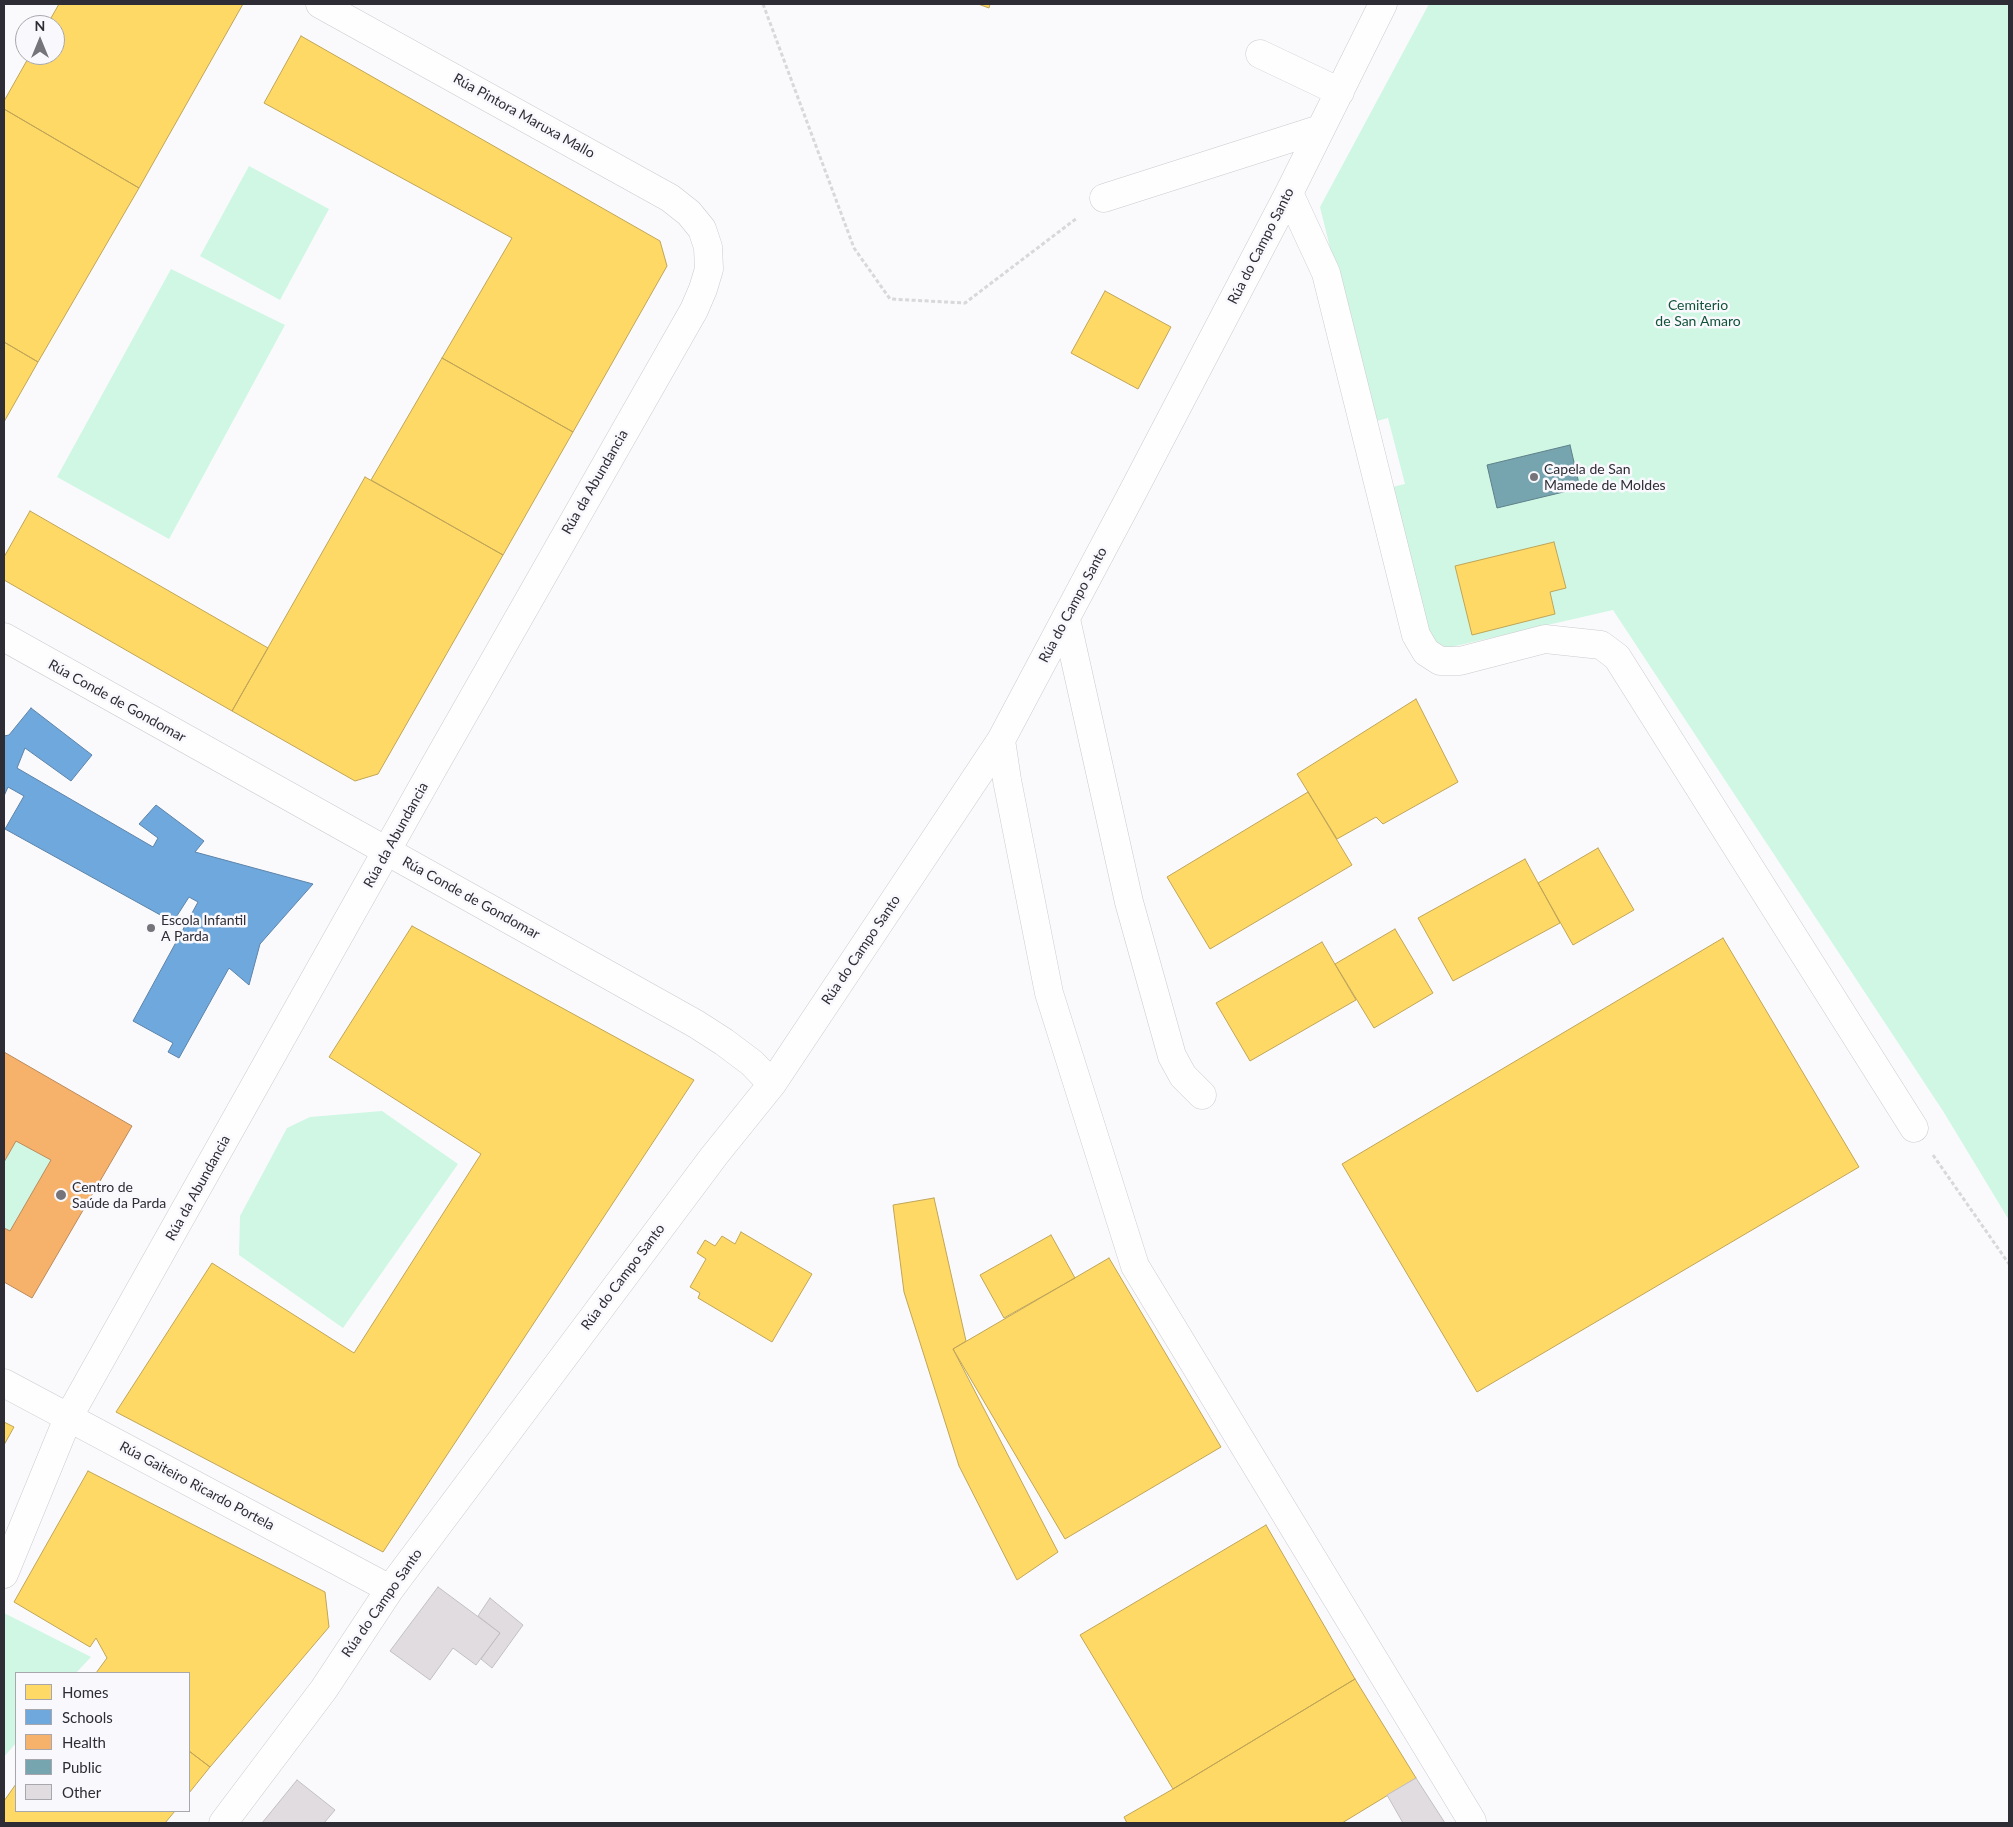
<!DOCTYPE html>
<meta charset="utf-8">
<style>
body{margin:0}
#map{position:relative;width:2013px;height:1827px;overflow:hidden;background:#fafafc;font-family:Lato,sans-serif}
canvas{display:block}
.frame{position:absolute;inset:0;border:5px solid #2e2c35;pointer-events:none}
.legend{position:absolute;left:15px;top:1672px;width:175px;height:140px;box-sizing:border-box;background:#f9f9fd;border:1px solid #a8a7ad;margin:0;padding:6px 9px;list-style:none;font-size:15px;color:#2e2c35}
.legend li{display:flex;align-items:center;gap:10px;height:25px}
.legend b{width:25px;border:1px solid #a8a7ad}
.north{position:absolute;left:15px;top:15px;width:50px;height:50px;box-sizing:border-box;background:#f9f9fd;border:1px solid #a8a7ad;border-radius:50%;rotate:0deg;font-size:14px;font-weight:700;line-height:20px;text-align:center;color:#2e2c35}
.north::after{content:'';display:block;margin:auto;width:18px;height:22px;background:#75747b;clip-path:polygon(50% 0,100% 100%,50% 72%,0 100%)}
</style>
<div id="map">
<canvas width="2013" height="1827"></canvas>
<div class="frame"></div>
<ul class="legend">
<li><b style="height:14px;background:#ffd966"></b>Homes</li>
<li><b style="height:14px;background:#6fa8dc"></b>Schools</li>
<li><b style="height:14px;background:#f6b26b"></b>Health</li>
<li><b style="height:14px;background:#76a5af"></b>Public</li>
<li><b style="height:14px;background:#e1dce0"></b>Other</li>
</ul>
<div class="north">N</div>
</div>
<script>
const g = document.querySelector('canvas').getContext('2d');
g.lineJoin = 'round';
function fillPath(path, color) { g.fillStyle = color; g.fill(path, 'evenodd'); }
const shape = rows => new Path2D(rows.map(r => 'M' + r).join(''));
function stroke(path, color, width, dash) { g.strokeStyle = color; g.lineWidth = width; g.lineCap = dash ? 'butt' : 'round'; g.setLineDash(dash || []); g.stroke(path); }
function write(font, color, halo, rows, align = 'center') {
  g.font = font + ' Lato,sans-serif'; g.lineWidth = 5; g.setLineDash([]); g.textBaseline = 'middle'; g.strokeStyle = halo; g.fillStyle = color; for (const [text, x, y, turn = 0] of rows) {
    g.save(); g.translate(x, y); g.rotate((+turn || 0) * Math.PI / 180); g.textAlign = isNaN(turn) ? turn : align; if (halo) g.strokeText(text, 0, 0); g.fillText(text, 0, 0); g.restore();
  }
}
fillPath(shape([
 [1429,4,2009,4,2009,1220,1943,1111,1613,610,1447,648,1423,634,1388,488,1405,484,1388,418,1373,422,1320,207],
 [249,166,329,209,280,300,200,256],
 [171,269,285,325,169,539,57,477],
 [382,1111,458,1164,343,1328,239,1255,240,1216,287,1128,310,1117],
 [16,1141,51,1160,10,1231,4,1228,4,1162],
 [4,1613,91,1657,76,1673,16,1673,16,1743,4,1757]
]), '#cff7e4');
const homes = shape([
 [59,4,243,4,139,188,4,109,4,101,30,55,55,55,55,25,47,25,59,4],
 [978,4,990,4,989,8,978,4],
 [301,36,660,241,667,266,573,432,442,358,512,238,264,103,301,36],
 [4,109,139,188,38,362,4,342,4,109],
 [1105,291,1171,327,1138,389,1071,353,1105,291],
 [4,342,38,362,4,422,4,342],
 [442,358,573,432,503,555,371,480,442,358],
 [365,477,503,555,378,774,355,781,232,711,365,477],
 [30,511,268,648,232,711,4,580,4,557,30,511],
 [1554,542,1566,588,1550,592,1555,614,1472,635,1455,566,1554,542],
 [1416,699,1458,782,1383,824,1376,817,1337,839,1297,774,1416,699],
 [1308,792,1352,865,1210,949,1167,877,1308,792],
 [1598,848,1634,910,1573,945,1538,883,1598,848],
 [1525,859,1560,923,1453,981,1418,918,1525,859],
 [412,926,694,1080,383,1552,116,1412,212,1263,354,1353,481,1154,329,1057,412,926],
 [1395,929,1433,993,1374,1028,1335,964,1395,929],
 [1723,938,1859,1167,1477,1392,1342,1164,1723,938],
 [1322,942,1356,1000,1250,1061,1216,1003,1322,942],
 [934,1198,966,1341,953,1349,1058,1552,1017,1580,959,1466,904,1292,893,1205,934,1198],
 [741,1232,812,1274,772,1342,698,1298,700,1293,690,1287,706,1259,697,1253,705,1240,715,1246,722,1236,735,1244,741,1232],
 [1051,1235,1075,1278,1004,1318,980,1275,1051,1235],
 [1109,1258,1221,1447,1065,1539,953,1349,1109,1258],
 [4,1422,14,1427,4,1445,4,1422],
 [88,1471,325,1592,329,1627,210,1767,189,1751,189,1673,96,1673,107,1658,96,1638,90,1647,14,1602,88,1471],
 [1266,1525,1355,1679,1173,1789,1080,1635,1266,1525],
 [1355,1679,1416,1778,1342,1823,1127,1823,1124,1817,1173,1789,1355,1679],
 [189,1751,210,1767,189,1793,189,1751],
 [16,1784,16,1811,175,1811,165,1823,4,1823,4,1801,16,1784]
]);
fillPath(homes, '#ffd966');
stroke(homes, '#c0a557', 1);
const schools = shape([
 [31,708,92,755,71,781,25,748,17,768,153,847,158,838,139,824,156,805,204,841,195,852,313,884,260,944,249,985,229,968,179,1058,168,1052,173,1043,133,1021,198,902,189,897,173,922,5,829,24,796,8,787,4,796,4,736,9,735,31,708]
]);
fillPath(schools, '#6fa8dc');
stroke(schools, '#5c83aa', 1);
const health = shape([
 [4,1052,132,1126,32,1298,4,1282,4,1228,10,1231,51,1160,16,1141,4,1162,4,1052]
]);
fillPath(health, '#f6b26b');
stroke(health, '#ba8a5b', 1);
const public = shape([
 [1570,445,1580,488,1497,508,1487,465,1570,445]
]);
fillPath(public, '#76a5af');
stroke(public, '#60818a', 1);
const building = shape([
 [438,1587,500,1633,476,1665,453,1648,430,1680,390,1651,438,1587],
 [490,1598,523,1625,492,1668,481,1659,500,1633,478,1616,490,1598],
 [1416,1778,1445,1823,1403,1823,1387,1795,1416,1778],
 [297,1780,335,1810,324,1823,262,1823,297,1780]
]);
fillPath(building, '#e1dce0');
stroke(building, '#c2bfc2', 1);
const minor = shape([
 [1260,54,1340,92],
 [1289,193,1326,273,1416,635,1426,652,1440,661,1460,661,1545,639,1601,645,1617,657,1914,1128],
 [1104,198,1320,129],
 [1066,619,1129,902,1172,1056,1183,1076,1202,1095],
 [4,637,696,1024,724,1042,752,1063,772,1084],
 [1001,740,1007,780,1049,993,1135,1266,1472,1821],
 [4,1383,390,1589],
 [4,1574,68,1418,432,770,694,310,703,289,709,269,708,247,702,229,689,213,670,198,320,4],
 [223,1823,324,1689,390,1589,714,1156,772,1084,1001,740,1128,501,1289,193,1383,4]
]);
stroke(minor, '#cbcacf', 29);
stroke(shape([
 [763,4,854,248,890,299,965,303,1077,218],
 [1933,1155,2009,1264]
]), '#d8d8da', 3, [4, 2.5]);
stroke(minor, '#fefeff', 28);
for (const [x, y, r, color] of [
 [1534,477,5,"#75747b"],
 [151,928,5,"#75747b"],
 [61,1195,6,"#75747b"]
]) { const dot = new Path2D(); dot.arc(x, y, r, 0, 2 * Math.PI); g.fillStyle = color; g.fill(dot); stroke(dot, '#f9f9fd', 2); }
write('14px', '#2e2c35', '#f9f9fd', [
 ["Rúa Pintora Maruxa Mallo",524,116,29],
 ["Rúa do Campo Santo",1261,246,-63],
 ["Rúa da Abundancia",595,482,-60],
 ["Rúa do Campo Santo",1073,605,-62],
 ["Rúa Conde de Gondomar",117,701,29],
 ["Rúa da Abundancia",396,835,-61],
 ["Rúa Conde de Gondomar",471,898,29],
 ["Rúa do Campo Santo",861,950,-56],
 ["Rúa da Abundancia",198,1188,-61],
 ["Rúa do Campo Santo",623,1277,-53],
 ["Rúa Gaiteiro Ricardo Portela",197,1486,28],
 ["Rúa do Campo Santo",382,1603,-55]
]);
write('14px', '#115239', '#f9f9fd', [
 ["Cemiterio",1698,305],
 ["de San Amaro",1698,321]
]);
write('14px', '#2e2c35', '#f9f9fd', [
 ["Capela de San",1544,469],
 ["Mamede de Moldes",1544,485],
 ["Escola Infantil",161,920],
 ["A Parda",161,936],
 ["Centro de",72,1187],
 ["Saúde da Parda",72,1203]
], 'left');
</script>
